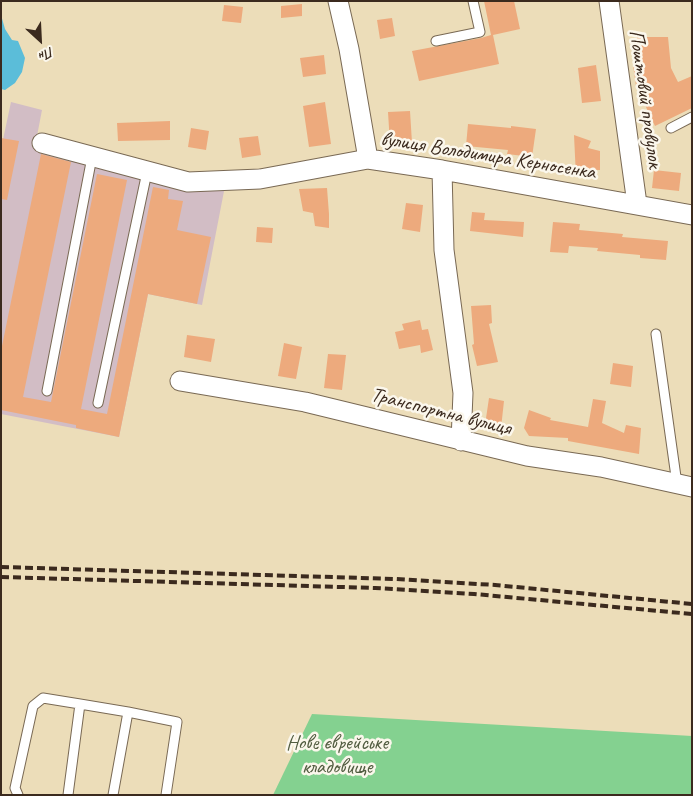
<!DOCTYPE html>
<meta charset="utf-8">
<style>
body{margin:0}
#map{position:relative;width:693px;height:796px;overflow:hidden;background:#ecddb9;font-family:Caveat,sans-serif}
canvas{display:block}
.frame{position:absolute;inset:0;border:2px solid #3b2a1e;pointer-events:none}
.north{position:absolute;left:15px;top:15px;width:50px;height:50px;-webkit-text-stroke:4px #fbf7ec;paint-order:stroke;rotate:155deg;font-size:14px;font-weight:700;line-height:20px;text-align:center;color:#3b2a1e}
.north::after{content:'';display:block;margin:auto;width:18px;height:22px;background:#3b2a1e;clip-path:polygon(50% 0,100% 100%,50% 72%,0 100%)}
</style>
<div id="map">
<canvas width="693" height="796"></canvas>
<div class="frame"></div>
<div class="north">Пн</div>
</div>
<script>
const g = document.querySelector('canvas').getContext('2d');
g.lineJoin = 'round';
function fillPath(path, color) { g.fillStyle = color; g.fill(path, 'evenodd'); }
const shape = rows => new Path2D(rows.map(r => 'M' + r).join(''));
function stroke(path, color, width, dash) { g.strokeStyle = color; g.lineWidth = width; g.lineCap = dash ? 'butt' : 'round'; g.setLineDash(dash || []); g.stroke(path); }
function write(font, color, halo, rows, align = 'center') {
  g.font = font + ' Caveat,sans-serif'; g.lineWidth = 5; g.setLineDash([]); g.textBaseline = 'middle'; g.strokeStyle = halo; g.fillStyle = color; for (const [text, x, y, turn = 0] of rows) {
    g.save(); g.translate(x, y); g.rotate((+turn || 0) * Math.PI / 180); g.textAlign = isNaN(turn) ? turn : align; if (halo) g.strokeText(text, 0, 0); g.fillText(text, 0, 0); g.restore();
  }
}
fillPath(shape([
 [11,102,42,110,37,136,225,186,202,305,148,294,119,437,1,414,1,149]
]), '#d2bdc5');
fillPath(shape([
 [312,714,692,736,692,795,273,795]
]), '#84d190');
fillPath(shape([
 [1,15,5,29,12,40,18,41,25,58,22,72,15,83,5,90,1,89]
]), '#5bbdd9');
fillPath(shape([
 [484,1,514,1,520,29,493,35,499,64,419,81,412,51,481,38,491,35],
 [302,4,302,16,281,18,281,6],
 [224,5,243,7,241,23,222,21],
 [392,18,395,36,380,39,377,20],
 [637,37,668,37,671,68,678,82,692,76,692,108,655,126,636,86,633,65,642,64],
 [324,55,326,74,303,77,300,58],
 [596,65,601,101,582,103,578,68],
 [325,102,331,144,309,147,303,106],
 [410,111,412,143,390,144,388,112],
 [170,121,170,140,118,141,117,123],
 [468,124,511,128,511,126,536,129,532,157,507,154,508,150,466,146],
 [191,128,209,131,206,150,188,147],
 [574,135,591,141,588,148,600,151,600,170,579,170,576,177],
 [258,136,261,155,242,158,239,138],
 [1,138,19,141,7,200,1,199],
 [41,154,71,162,23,397,51,402,97,174,127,180,81,409,107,414,153,187,169,190,168,199,183,201,177,230,211,237,197,304,148,294,119,437,76,428,76,425,1,410,1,351],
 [654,170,681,173,679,191,652,188],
 [327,188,329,214,329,228,315,226,313,213,303,211,299,189],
 [406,203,423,205,420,232,402,229],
 [472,212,485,213,484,220,524,222,523,237,470,231],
 [553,222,580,224,579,230,623,234,622,237,668,241,666,260,640,258,640,255,597,251,598,248,569,246,568,253,550,252],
 [257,227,273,228,272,243,256,242],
 [491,305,492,323,489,324,498,362,477,366,472,345,474,344,471,306],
 [420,320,422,330,428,329,433,350,421,353,420,345,399,349,395,332,404,330,402,324],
 [187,335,215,339,211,362,184,357],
 [284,343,302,347,296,379,278,376],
 [328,354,346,355,342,390,324,388],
 [613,363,633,366,631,387,610,384],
 [489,398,504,401,501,428,485,425],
 [593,399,606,401,602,423,624,433,626,425,641,428,639,454,568,441,568,438,529,436,524,428,529,410,551,418,550,420,588,427]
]), '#edaa7d');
const lane = shape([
 [436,41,480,32,473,1],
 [671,128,692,117],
 [656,334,677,484],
 [47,391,92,157],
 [98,403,147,172],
 [128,712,177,722,166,795],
 [18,795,15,788,33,706,43,698,80,704],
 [68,795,80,704,128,712,113,795]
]);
const street = shape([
 [338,1,349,49,368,159],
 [609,1,637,204],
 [42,143,188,182,260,179,368,159,442,170,692,215],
 [442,170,444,250,463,393,461,441],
 [180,381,305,402,527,456,601,467,692,487]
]);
stroke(lane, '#796954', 11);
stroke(street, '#796954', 21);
stroke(lane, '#fff', 9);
stroke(street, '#fff', 19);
stroke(shape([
 [1,567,395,579,495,585,692,604],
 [1,577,375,588,474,594,692,614]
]), '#3b2a1e', 4, [8, 4]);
write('21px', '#3b2a1e', '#fbf7ec', [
 ["Поштовий провулок",645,99,82],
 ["вулиця Володимира Керносенка",488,156,9],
 ["Транспортна вулиця",441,412,14]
]);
write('21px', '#515c40', '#fbf7ec', [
 ["Нове єврейське",337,743],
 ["кладовище",337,767]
]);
</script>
